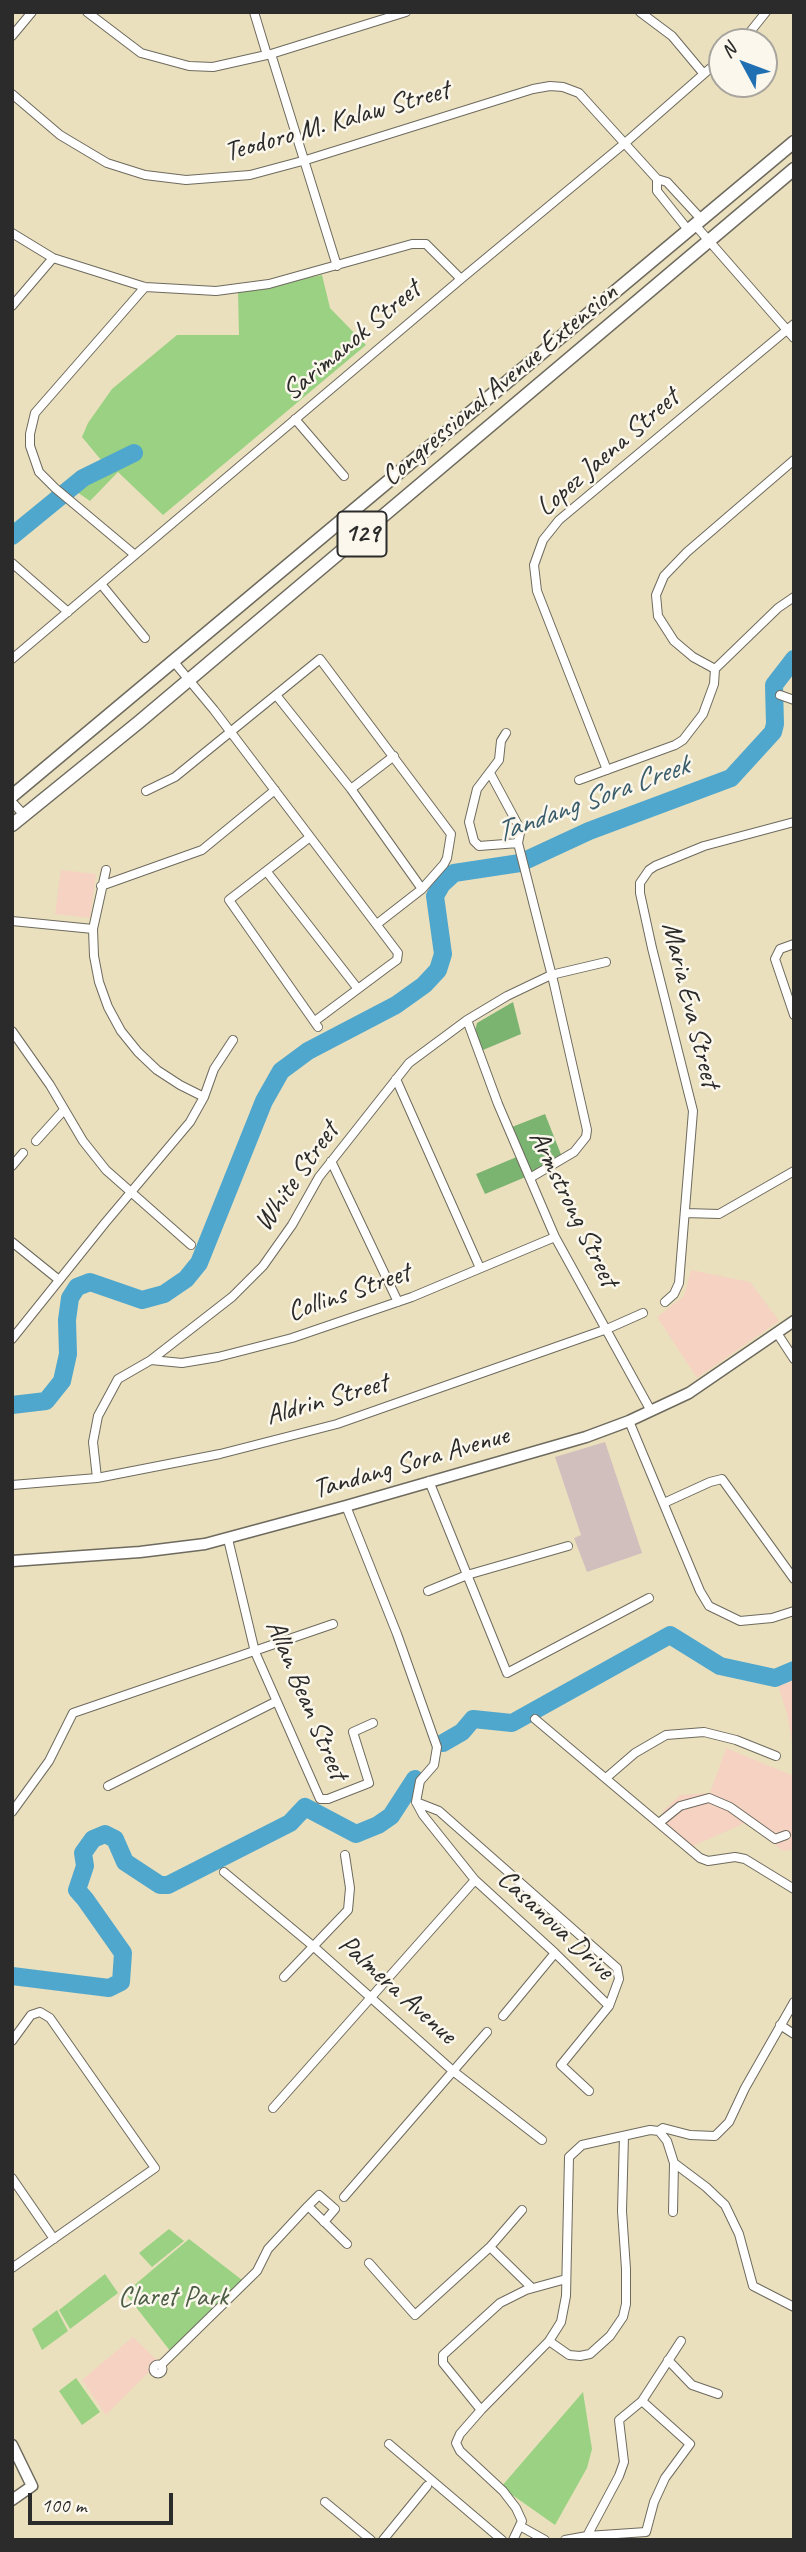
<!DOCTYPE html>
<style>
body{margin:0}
#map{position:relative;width:806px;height:2552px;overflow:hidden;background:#eae0bd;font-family:Caveat,sans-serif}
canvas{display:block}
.frame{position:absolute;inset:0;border:14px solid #2b2b2b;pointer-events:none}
.north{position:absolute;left:708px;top:28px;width:70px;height:70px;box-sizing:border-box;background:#fbf7ec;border:2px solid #a8a59f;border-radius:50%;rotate:311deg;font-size:19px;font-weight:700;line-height:28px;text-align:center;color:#2b2b2b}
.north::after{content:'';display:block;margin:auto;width:24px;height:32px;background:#1f6fb2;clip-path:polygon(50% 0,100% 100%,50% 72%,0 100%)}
.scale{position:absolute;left:28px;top:2493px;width:145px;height:32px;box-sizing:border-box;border:4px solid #2b2b2b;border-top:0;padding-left:9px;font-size:21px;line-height:24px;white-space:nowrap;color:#2b2b2b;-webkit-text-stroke:5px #fbf7ec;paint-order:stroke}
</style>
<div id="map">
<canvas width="806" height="2552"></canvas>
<div class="frame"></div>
<div class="north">N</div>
<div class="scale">100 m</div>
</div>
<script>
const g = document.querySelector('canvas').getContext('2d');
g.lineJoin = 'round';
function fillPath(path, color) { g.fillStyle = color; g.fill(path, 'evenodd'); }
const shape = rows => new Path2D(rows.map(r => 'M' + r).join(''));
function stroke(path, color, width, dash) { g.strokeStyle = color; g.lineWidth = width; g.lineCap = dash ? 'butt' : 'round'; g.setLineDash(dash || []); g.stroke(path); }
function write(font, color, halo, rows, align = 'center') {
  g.font = font + ' Caveat,sans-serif'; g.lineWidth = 5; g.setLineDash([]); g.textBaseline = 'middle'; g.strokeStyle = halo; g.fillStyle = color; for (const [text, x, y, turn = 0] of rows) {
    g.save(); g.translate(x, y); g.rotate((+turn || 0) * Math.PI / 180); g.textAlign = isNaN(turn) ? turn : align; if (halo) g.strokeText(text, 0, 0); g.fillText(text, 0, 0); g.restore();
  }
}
fillPath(shape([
 [61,870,96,874,90,918,55,914],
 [691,1270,750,1282,779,1321,697,1378,657,1317,684,1296],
 [794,1676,794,1755,787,1714,777,1682],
 [726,1748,794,1776,794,1849,783,1851,747,1822,684,1850,659,1828,663,1811,680,1795,710,1793],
 [133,2337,159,2362,106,2415,82,2380]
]), '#f5d2c2');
fillPath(shape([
 [605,1442,642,1553,587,1572,574,1538,581,1535,555,1457]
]), '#d1bfbd');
fillPath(shape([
 [322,275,330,308,366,345,163,515,118,472,90,501,67,485,101,460,82,437,88,423,112,389,177,335,239,335,238,292],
 [169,2229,184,2241,152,2267,139,2253],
 [189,2239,242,2280,171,2352,125,2293],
 [105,2274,118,2293,70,2329,59,2310],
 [57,2310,68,2331,42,2350,32,2329],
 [76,2378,100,2412,82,2425,59,2391],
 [583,2392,592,2449,587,2468,555,2525,501,2487]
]), '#9ad183');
fillPath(shape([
 [513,1002,521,1034,483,1050,475,1031,477,1023],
 [545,1114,562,1157,532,1176,512,1127],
 [519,1156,528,1176,485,1194,476,1174]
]), '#7bb371');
stroke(shape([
 [12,536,83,478,134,453],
 [12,1405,46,1401,62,1381,68,1354,67,1320,70,1298,77,1287,90,1282,142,1300,164,1294,186,1279,199,1263,264,1101,281,1071,308,1051,396,1005,424,985,438,970,443,954,435,896,442,884,454,873,520,863,589,831,731,778,773,732,775,724,774,685,794,659],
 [443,1743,462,1732,473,1719,512,1723,670,1635,720,1666,775,1678,794,1670],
 [12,1976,109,1988,121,1982,123,1953,85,1899,77,1890,85,1866,83,1853,93,1839,105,1834,115,1839,125,1862,160,1885,168,1885,290,1823,305,1807,356,1834,378,1825,391,1816,415,1779]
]), '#50a7cd', 18);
const street = shape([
 [87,12,141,53,189,66,213,67,271,54,406,12],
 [254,12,267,55],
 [640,12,672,36,703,73],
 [12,36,32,12],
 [742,42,766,12],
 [271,54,337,266],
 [12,94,60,135,107,163,145,175,186,180,250,175,306,160,533,89,550,86,563,87,579,93,657,179,667,182,702,220],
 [657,179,657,191,689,231],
 [696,226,794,338],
 [12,233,53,258,145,287,216,291,269,284,412,244,426,244,461,279],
 [12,306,53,258],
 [295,419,344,476],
 [135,555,55,488,39,472,30,446,30,434,35,413,145,287],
 [12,563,68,612],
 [101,584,145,638],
 [12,659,461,279,625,143,722,58],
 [174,662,214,710,398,953,397,960,390,965,315,1021],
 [715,669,693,657,674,641,658,616,656,595,664,576,687,552,794,460],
 [276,695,351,789,422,889],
 [780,695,794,700],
 [607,770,537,591,534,565,543,540,559,520,794,324],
 [490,773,518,825,520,833,518,843,479,846,474,841,469,822,477,789,499,760,501,741,506,733],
 [579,780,675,745,683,740,703,714,714,684,715,669,778,608,794,597],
 [351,789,394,756],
 [146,791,175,777,320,659,451,834,447,858,444,864,422,889,377,924],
 [12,802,24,815],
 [310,837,229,900,318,1027],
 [518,843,554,984,587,1130,586,1137,574,1152,530,1178],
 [106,870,93,929,94,956,99,982,108,1007,121,1031,138,1052,157,1070,180,1085,204,1097],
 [267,872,358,989],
 [101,886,202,850,275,790],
 [12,921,93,929],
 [794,944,780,949,775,959,794,1015],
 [467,1020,498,1104,555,1237,651,1411],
 [12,1031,50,1085,83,1141,106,1170,191,1245],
 [396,1079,480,1268],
 [36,1141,64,1110],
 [331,1161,398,1302],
 [12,1166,23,1153],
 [686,1213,719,1214,794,1171],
 [12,1242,59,1280],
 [665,1302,674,1294,679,1283,693,1111,652,948,640,893,640,883,649,870,655,866,704,846,794,822],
 [777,1333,794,1359],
 [12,1339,105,1223,190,1122,204,1097,214,1069,233,1040],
 [151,1360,182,1363,218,1357,292,1338,412,1297,555,1237],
 [629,1421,700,1591,709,1606,740,1621,772,1618,794,1611],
 [97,1478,93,1442,98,1416,118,1379,151,1360,232,1297,263,1266,292,1225,319,1177,409,1063,467,1020,507,996,551,975,606,962],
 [429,1481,507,1673,649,1598],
 [12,1485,97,1478,220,1454,337,1424,607,1329,643,1313],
 [664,1503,710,1482,722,1479,794,1579],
 [346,1506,397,1634,437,1747,434,1765,420,1781,416,1802,423,1815,475,1880,555,1953,609,2006],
 [228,1539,255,1652,320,1799,328,1799,369,1783,353,1732,373,1723],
 [428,1591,467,1575,568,1546],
 [535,1719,700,1858,708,1861,735,1857,745,1859,794,1889],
 [606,1778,635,1753,666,1735,704,1732,736,1740,776,1756],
 [108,1786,275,1702],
 [416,1802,439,1811,617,1968,619,1979,609,2006,561,2065,589,2091],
 [12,1812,49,1761,73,1713,333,1624],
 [659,1823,680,1806,709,1798,730,1807,775,1839,786,1835],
 [224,1872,313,1946,453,2071,542,2140],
 [284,1977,348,1910,350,1888,345,1855],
 [503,2016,555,1953],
 [780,2025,794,2034],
 [12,2041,31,2015,40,2012,50,2018,155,2168,12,2268],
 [273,2108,475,1880],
 [659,2131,667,2141,674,2163,673,2212],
 [674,2163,706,2187,725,2205,739,2234,753,2286,794,2307],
 [12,2178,54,2239],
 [344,2197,487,2032],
 [308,2206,319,2195,335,2209,324,2222],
 [490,2247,522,2210],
 [369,2263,415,2315,490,2247,532,2288],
 [549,2341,569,2355,580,2356,590,2354,610,2336,623,2317,626,2304,626,2269,622,2211,624,2136],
 [668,2360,692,2385,718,2394],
 '153.5 2369a4.5 4.5 0 1 1 9 0a4.5 4.5 0 1 1-9 0Z',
 [161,2365,257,2271,268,2249,308,2206,347,2244],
 [481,2410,443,2363,443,2355,500,2303,526,2290,566,2279],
 [389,2444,502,2540],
 [325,2502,371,2540],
 [520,2526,545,2540],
 [587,2536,646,2532,654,2502,665,2478,690,2444,642,2401],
 [383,2540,427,2486],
 [513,2540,522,2521,516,2508,503,2491,460,2451,456,2443,460,2434,481,2410,549,2341,561,2322,566,2296,569,2157,582,2145,650,2130,659,2131,663,2128,690,2135,715,2136,729,2122,745,2088,794,2002],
 [565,2540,587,2536,619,2476,624,2462,619,2420,642,2401,681,2341]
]);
const secondary = shape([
 [12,1561,140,1552,205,1544,346,1506,586,1437,629,1421,689,1393,794,1321],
 [12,2445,32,2486,12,2500]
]);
const primary = shape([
 [12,796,794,142],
 [12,825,139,722,794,169]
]);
stroke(street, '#6e6a5e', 10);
stroke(secondary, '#6e6a5e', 13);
stroke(primary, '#6e6a5e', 15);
stroke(street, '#fff', 8);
stroke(secondary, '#fff', 10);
stroke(primary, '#fff', 12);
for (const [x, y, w] of [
 [362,534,49]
]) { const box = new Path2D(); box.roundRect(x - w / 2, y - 22.5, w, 45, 5); g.fillStyle = '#fbf7ec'; g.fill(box); stroke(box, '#2b2b2b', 2); }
write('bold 26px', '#2b2b2b', null, [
 ["129",362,534]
]);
write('28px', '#2b2b2b', '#fbf7ec', [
 ["Teodoro M. Kalaw Street",337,122,-16],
 ["Sarimanok Street",352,341,-40],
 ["Congressional Avenue Extension",500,385,-40],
 ["Lopez Jaena Street",608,453,-41],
 ["Maria Eva Street",690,1005,76],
 ["White Street",297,1177,-55],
 ["Armstrong Street",573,1209,64],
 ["Collins Street",349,1293,-19],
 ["Aldrin Street",327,1400,-16],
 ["Tandang Sora Avenue",411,1463,-16],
 ["Allan Bean Street",306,1700,67],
 ["Casanova Drive",555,1925,43],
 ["Palmera Avenue",397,1990,42]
]);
write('28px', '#4c5d45', '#fbf7ec', [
 ["Claret Park",173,2298]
]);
write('italic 30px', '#3a5d6c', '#fbf7ec', [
 ["Tandang Sora Creek",592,800,-20]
]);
</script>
